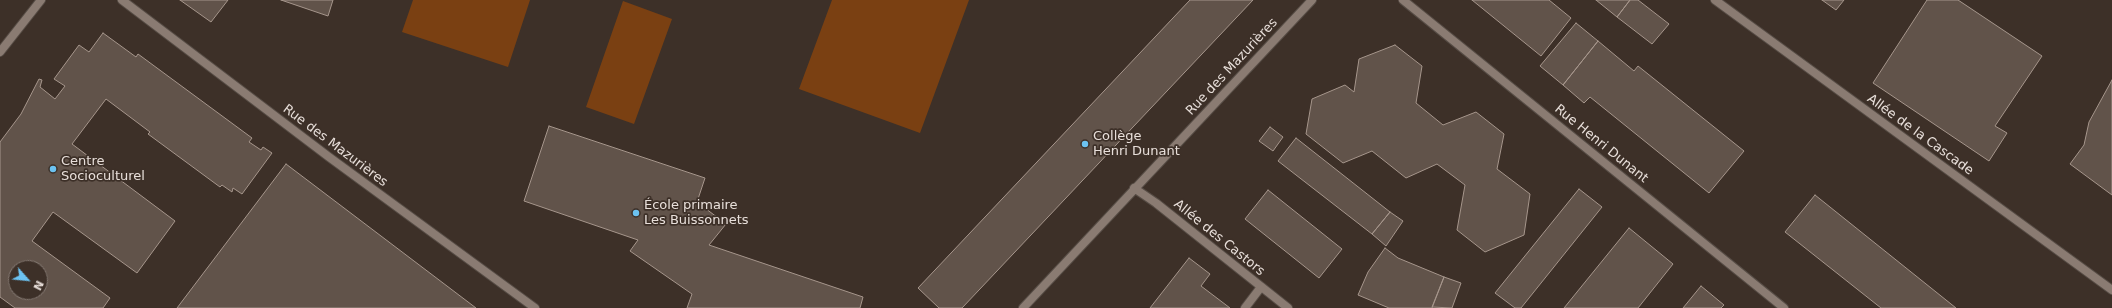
<!DOCTYPE html>
<meta charset="utf-8">
<style>
body{margin:0}
#map{position:relative;width:2112px;height:308px;overflow:hidden;background:#3d3028;font-family:"DejaVu Sans",sans-serif}
canvas{display:block}
.north{position:absolute;left:8px;top:260px;width:40px;height:40px;box-sizing:border-box;background:#3d3028;border:1px solid #81766f;border-radius:50%;rotate:117deg;font-size:11px;font-weight:700;line-height:16px;text-align:center;color:#e8dfda}
.north::after{content:'';display:block;margin:auto;width:14px;height:18px;background:#6cc3f2;clip-path:polygon(50% 0,100% 100%,50% 72%,0 100%)}
</style>
<div id="map">
<canvas width="2112" height="308"></canvas>
<div class="north">N</div>
</div>
<script>
const g = document.querySelector('canvas').getContext('2d');
g.lineJoin = 'round';
function fillPath(path, color) { g.fillStyle = color; g.fill(path, 'evenodd'); }
const shape = rows => new Path2D(rows.map(r => 'M' + r).join(''));
function stroke(path, color, width, dash) { g.strokeStyle = color; g.lineWidth = width; g.lineCap = dash ? 'butt' : 'round'; g.setLineDash(dash || []); g.stroke(path); }
function write(font, color, halo, rows, align = 'center') {
  g.font = font + ' "DejaVu Sans",sans-serif'; g.lineWidth = 3.5; g.setLineDash([]); g.textBaseline = 'middle'; g.strokeStyle = halo; g.fillStyle = color; for (const [text, x, y, turn = 0] of rows) {
    g.save(); g.translate(x, y); g.rotate((+turn || 0) * Math.PI / 180); g.textAlign = isNaN(turn) ? turn : align; if (halo) g.strokeText(text, 0, 0); g.fillText(text, 0, 0); g.restore();
  }
}
fillPath(shape([
 [413,0,530,0,508,67,402,32],
 [832,0,969,0,920,133,799,89],
 [623,1,672,19,634,124,586,107]
]), '#7a4012');
const building = shape([
 [180,0,228,0,211,22,180,0],
 [281,0,333,0,328,16,281,0],
 [1190,0,1253,0,962,308,939,308,918,288,1190,0],
 [1472,0,1549,0,1571,18,1541,56,1472,0],
 [1596,0,1630,0,1617,17,1596,0],
 [1630,0,1638,0,1669,24,1652,44,1617,17,1630,0],
 [1822,0,1844,0,1836,10,1822,0],
 [1927,0,1958,0,2042,56,1995,126,2007,133,1989,161,1873,83,1927,0],
 [1576,23,1598,41,1563,85,1540,66,1576,23],
 [103,33,136,57,138,54,252,138,249,142,261,150,263,147,272,153,242,194,233,188,232,192,222,185,220,187,148,134,150,132,106,99,72,144,175,221,137,273,53,212,32,241,110,298,103,308,15,308,0,297,0,142,21,114,39,79,42,80,40,87,55,99,65,86,54,79,79,45,89,52,103,33],
 [16,268,40,268,40,292,16,292,16,268],
 [1598,41,1634,71,1638,66,1744,151,1709,193,1590,97,1584,103,1563,85,1598,41],
 [1395,45,1422,66,1416,103,1443,125,1476,112,1504,134,1497,169,1530,194,1524,235,1485,252,1457,230,1465,185,1437,164,1406,178,1372,151,1343,163,1306,134,1312,99,1345,85,1354,92,1359,59,1395,45],
 [2112,80,2112,195,2070,164,2084,145,2089,122,2112,80],
 [549,126,705,178,697,202,726,224,709,245,863,297,860,308,687,308,692,294,630,251,638,240,524,201,549,126],
 [1270,127,1283,137,1273,151,1259,141,1270,127],
 [1296,138,1390,212,1372,234,1278,161,1296,138],
 [286,164,476,308,177,308,286,164],
 [1579,189,1602,207,1521,308,1515,308,1495,293,1579,189],
 [1268,190,1342,249,1319,278,1245,219,1268,190],
 [1815,195,1956,308,1881,308,1785,232,1815,195],
 [1390,212,1403,221,1386,246,1372,234,1390,212],
 [1629,228,1673,264,1638,308,1564,308,1629,228],
 [1385,248,1398,258,1444,277,1432,308,1389,308,1358,295,1368,272,1385,248],
 [1189,258,1210,274,1201,286,1230,308,1150,308,1189,258],
 [1444,277,1461,283,1452,308,1432,307,1444,277],
 [1701,286,1724,305,1721,308,1683,308,1701,286]
]);
fillPath(building, '#61534a');
stroke(building, '#a6968c', 1);
const lane = shape([
 [1245,308,1261,287]
]);
const street = shape([
 [122,0,329,157,535,308],
 [1403,0,1784,308],
 [1715,0,2112,290],
 [0,52,41,0],
 [1134,188,1156,203,1288,308],
 [1023,308,1312,0]
]);
stroke(lane, '#564c45', 10);
stroke(street, '#564c45', 10);
stroke(lane, '#8a7b72', 8);
stroke(street, '#8a7b72', 8);
for (const [x, y, r, color] of [
 [1085,144,4,"#6cc3f2"],
 [53,169,4,"#6cc3f2"],
 [636,213,4,"#6cc3f2"]
]) { const dot = new Path2D(); dot.arc(x, y, r, 0, 2 * Math.PI); g.fillStyle = color; g.fill(dot); stroke(dot, '#3d3028', 1.5); }
write('13px', '#e8dfda', '#3d3028', [
 ["Rue des Mazurières",1232,67,-47],
 ["Allée de la Cascade",1920,135,36],
 ["Rue Henri Dunant",1601,144,39],
 ["Rue des Mazurières",335,146,37],
 ["Allée des Castors",1219,238,39]
]);
write('13px', '#e8dfda', '#3d3028', [
 ["Collège",1093,137],
 ["Henri Dunant",1093,152],
 ["Centre",61,162],
 ["Socioculturel",61,177],
 ["École primaire",644,206],
 ["Les Buissonnets",644,221]
], 'left');
</script>
